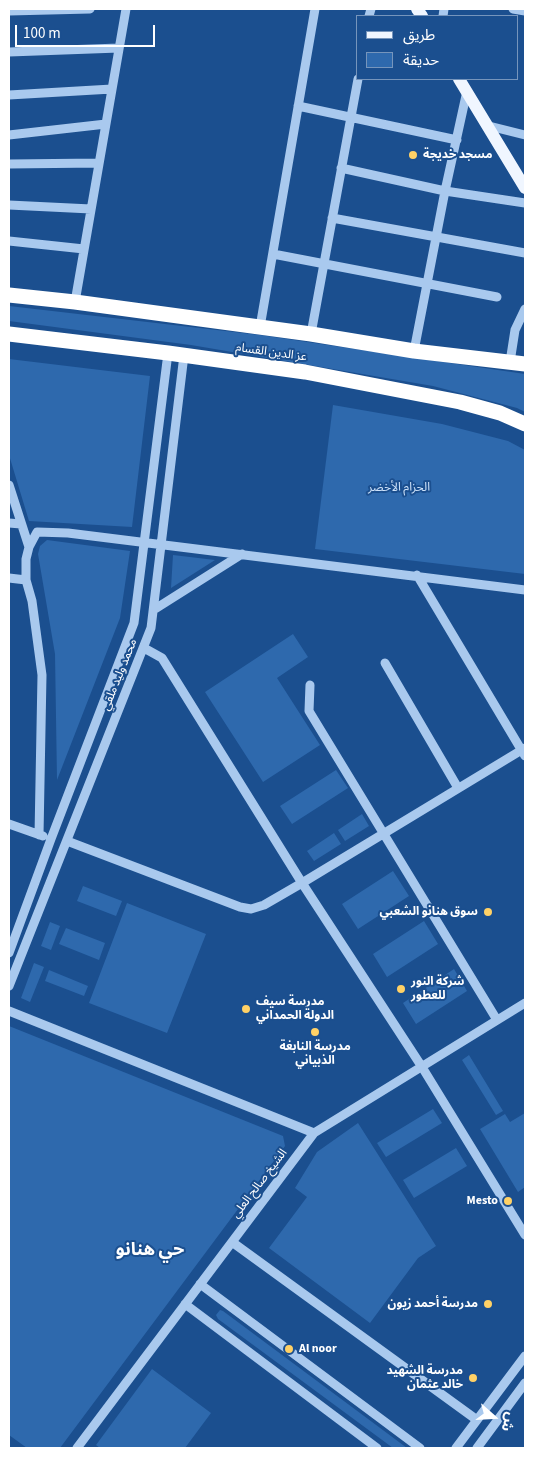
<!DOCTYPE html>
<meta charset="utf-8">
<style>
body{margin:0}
#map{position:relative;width:534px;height:1457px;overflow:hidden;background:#1b4f8f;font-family:"Source Sans 3","Noto Sans Arabic",sans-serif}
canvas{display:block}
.frame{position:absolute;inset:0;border:10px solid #fff;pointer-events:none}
.legend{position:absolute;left:356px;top:15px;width:162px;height:65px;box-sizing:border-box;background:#1b4f8f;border:1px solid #7695bc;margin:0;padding:6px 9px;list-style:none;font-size:15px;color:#fff}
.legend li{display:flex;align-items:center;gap:10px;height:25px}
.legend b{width:25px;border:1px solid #7695bc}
.north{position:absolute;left:469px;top:1392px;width:50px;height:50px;-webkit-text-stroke:4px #1b4f8f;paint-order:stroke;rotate:109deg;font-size:14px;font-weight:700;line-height:20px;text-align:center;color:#fff}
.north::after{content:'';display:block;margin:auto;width:18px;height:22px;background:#fff;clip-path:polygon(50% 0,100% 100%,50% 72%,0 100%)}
.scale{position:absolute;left:15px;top:25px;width:140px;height:22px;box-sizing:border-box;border:2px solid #fff;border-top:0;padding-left:6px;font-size:15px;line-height:18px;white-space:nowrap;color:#fff;-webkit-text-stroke:4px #1b4f8f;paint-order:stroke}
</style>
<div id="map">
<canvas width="534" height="1457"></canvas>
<div class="frame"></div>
<ul class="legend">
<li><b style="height:6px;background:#f0f6ff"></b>طريق</li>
<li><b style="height:14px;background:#2e69ad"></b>حديقة</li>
</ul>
<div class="north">ش</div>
<div class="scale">100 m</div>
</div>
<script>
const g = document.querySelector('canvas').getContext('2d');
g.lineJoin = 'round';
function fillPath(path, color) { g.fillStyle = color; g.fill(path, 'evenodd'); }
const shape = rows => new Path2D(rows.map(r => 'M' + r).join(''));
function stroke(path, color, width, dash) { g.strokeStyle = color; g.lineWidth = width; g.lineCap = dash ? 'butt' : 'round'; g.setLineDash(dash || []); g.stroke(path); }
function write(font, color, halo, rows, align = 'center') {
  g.font = font + ' "Source Sans 3","Noto Sans Arabic",sans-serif'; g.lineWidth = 4; g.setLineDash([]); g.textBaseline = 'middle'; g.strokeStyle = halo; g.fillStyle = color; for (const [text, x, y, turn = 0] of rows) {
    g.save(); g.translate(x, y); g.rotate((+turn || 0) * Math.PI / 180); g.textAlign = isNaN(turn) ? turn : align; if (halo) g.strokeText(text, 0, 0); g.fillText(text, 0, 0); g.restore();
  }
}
fillPath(shape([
 [9,306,260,335,525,374,525,412,517,408,433,386,191,345,9,321],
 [9,359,150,376,132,527,29,521,9,455],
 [333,405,442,424,508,441,525,450,525,574,315,549],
 [47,540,130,551,120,618,57,780,55,654,38,554,40,546],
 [173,555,215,560,171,588],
 [293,634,308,657,277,678,320,745,263,782,205,692],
 [336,770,348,788,292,824,280,806],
 [362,814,369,826,345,841,338,830],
 [334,833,341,844,314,861,307,851],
 [393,871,409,896,358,929,342,904],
 [83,886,122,901,116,916,77,901],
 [127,903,206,934,167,1033,89,1003],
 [424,921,438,944,387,977,373,954],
 [50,922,60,926,51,950,41,946],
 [66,928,105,943,99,960,59,944],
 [34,963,44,967,30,1002,21,998],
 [454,969,467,991,416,1024,403,1003],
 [49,970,88,986,84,996,45,981],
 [9,1026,283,1136,285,1146,60,1448,27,1448,9,1435],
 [469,1055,503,1111,496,1115,462,1060],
 [433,1109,442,1123,386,1157,377,1143],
 [525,1113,525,1187,518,1192,480,1129,505,1114,510,1122],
 [358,1123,436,1246,418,1258,370,1323,269,1248,307,1197,295,1188,317,1152],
 [456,1148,467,1166,414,1198,403,1180],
 [220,1310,223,1311,407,1448,393,1448,218,1319,216,1315],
 [152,1369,211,1413,185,1448,100,1448,96,1445]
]), '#2e69ad');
stroke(shape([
 [513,9,525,11],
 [9,11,90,9],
 [369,16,371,9],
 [443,16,444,9],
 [9,52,119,48],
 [9,95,112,89],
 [298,106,457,140],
 [489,126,525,135],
 [9,135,106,124],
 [9,164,99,163],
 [341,168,445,191,525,203],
 [9,205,91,209],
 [332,218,525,253],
 [9,241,84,249],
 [273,254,497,297],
 [75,302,126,9],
 [260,327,315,9],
 [311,334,358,79],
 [414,351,445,191,467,91],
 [510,362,515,330,525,309],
 [9,485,29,547],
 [9,523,21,524],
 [417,575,525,756],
 [9,578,26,580],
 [155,609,242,554],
 [144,648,162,658,302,883,422,1067,525,1235],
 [385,663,458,788],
 [310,685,309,711,497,1020],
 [9,824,43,836],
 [39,835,42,675,32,601,26,580,26,559,29,547,37,532,68,533,525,590],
 [67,841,240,907,251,909,264,905,302,883,525,748],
 [9,953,51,839,134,623,168,353],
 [9,986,151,628,184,355],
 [9,1011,314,1133],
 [232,1242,477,1420],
 [200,1284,420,1448],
 [185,1304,377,1448],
 [77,1448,314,1133,525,1003],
 [456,1448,525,1356],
 [477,1448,525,1383]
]), '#a9c9ee', 9);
stroke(shape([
 [417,9,422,16],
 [459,79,525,188]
]), '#f0f6ff', 12);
stroke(shape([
 [9,295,75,302,311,334,414,351,525,364],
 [9,334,168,353,305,372,460,402,500,413,525,424]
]), '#fff', 15);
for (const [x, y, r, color] of [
 [413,155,5,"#ffd166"],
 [488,912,5,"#ffd166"],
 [401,989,5,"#ffd166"],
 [246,1009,5,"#ffd166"],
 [315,1032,5,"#ffd166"],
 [508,1201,5,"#ffd166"],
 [488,1304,5,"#ffd166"],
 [289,1349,5,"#ffd166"],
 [473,1378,5,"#ffd166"]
]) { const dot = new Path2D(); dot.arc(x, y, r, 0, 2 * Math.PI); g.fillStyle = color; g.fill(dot); stroke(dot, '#1b4f8f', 2); }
write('bold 12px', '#fff', '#1b4f8f', [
 ["مسجد خديجة",423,155],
 ["سوق هنانو الشعبي",478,912,"right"],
 ["شركة النور",411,982],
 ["للعطور",411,996],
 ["مدرسة سيف",256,1002],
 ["الدولة الحمداني",256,1016],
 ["مدرسة النابغة",315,1047,"center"],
 ["الذبياني",315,1061,"center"],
 ["Mesto",498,1201,"right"],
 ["مدرسة أحمد زيون",478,1304,"right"],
 ["Al noor",299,1349],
 ["مدرسة الشهيد",463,1371,"right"],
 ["خالد عثمان",463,1385,"right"]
], 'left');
write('12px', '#fff', '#1b4f8f', [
 ["عز الدين القسام",271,353,8],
 ["محمد وليد ملقي",120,675,-68],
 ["الشيخ صالح العلي",260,1184,-53]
]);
write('12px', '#cfe3fa', '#1b4f8f', [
 ["الحزام الأخضر",399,488]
]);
write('bold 18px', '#fff', '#1b4f8f', [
 ["حي هنانو",150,1251]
]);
</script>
